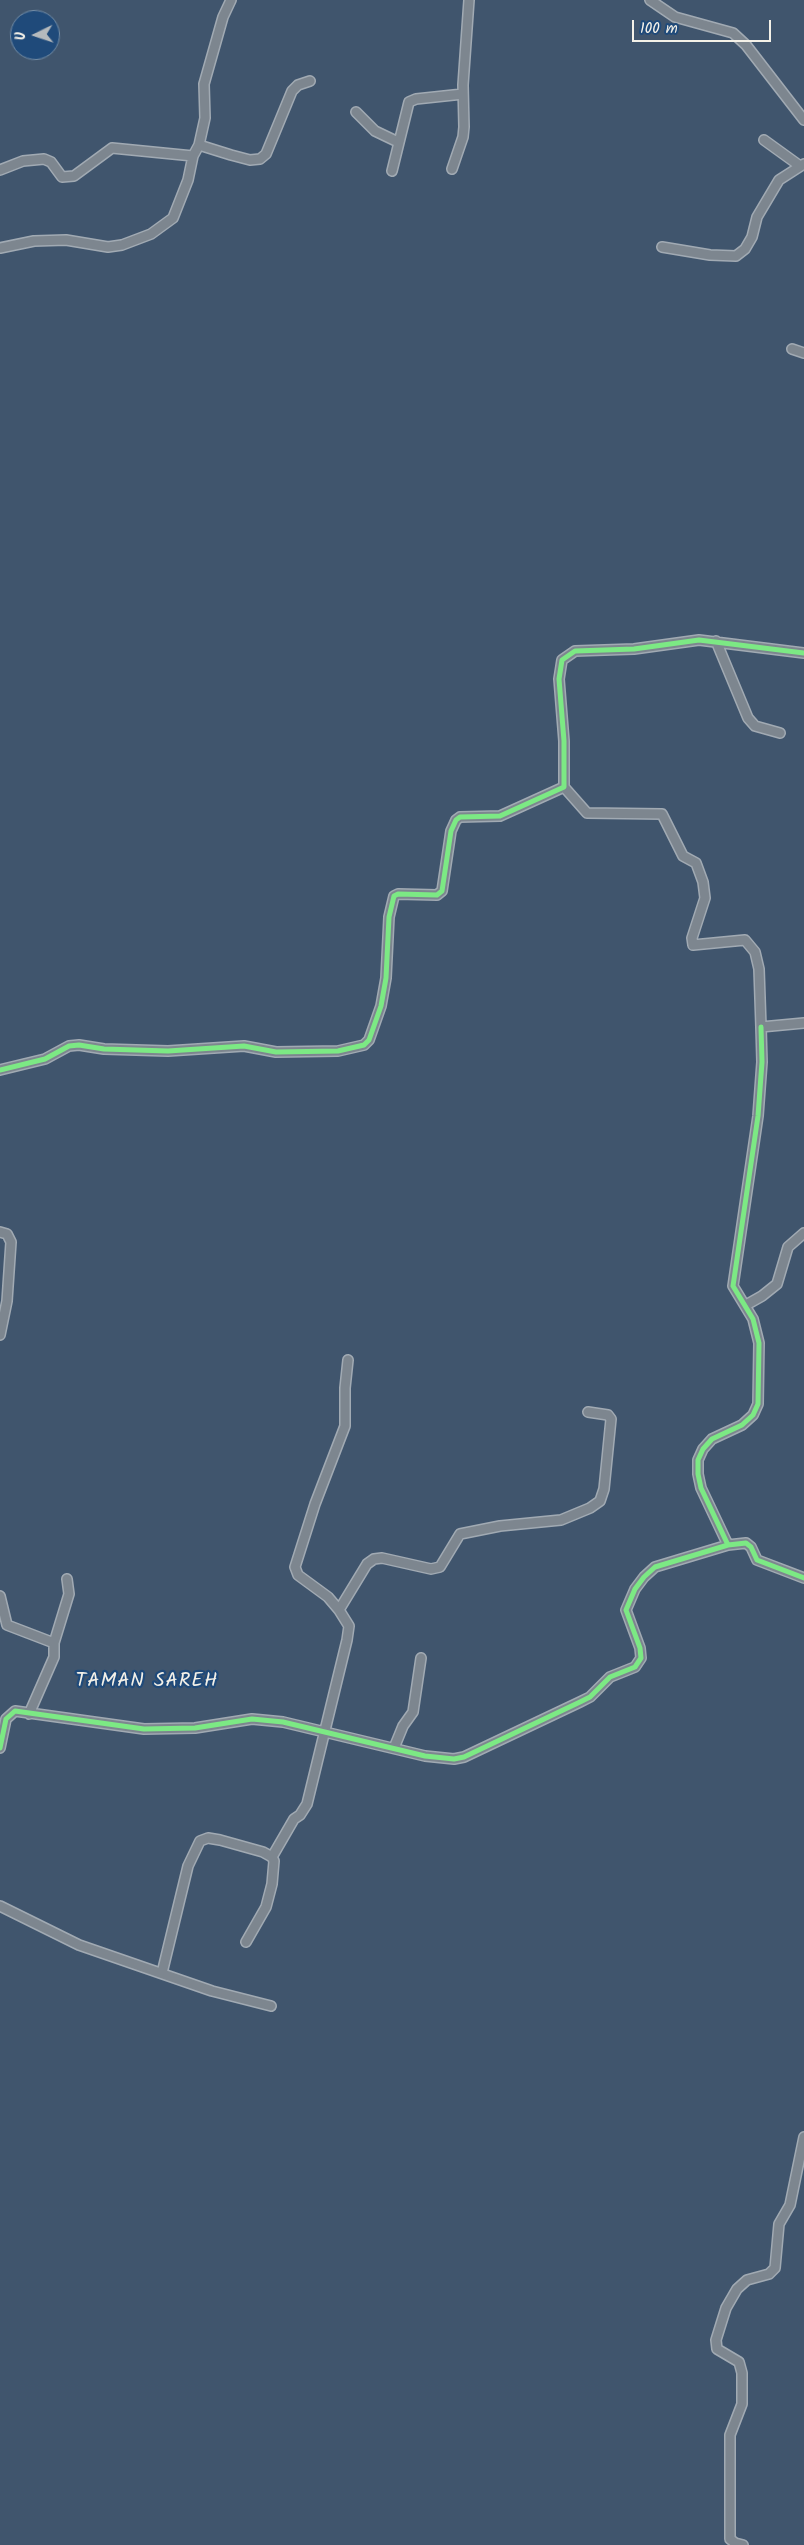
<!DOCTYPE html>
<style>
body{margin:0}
#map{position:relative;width:804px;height:2545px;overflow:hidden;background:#40556d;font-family:Kalam,sans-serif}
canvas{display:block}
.north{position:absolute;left:10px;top:10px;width:50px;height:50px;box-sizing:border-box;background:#1f4a7a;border:1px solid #748da6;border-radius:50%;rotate:266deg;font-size:14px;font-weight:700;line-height:20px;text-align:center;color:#f4f1e8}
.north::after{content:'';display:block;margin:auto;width:18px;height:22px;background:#b5babd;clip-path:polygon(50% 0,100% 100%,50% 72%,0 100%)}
.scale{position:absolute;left:632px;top:20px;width:139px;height:22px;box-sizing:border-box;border:2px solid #f4f1e8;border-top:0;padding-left:6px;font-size:15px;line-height:18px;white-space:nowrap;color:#f4f1e8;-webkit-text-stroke:4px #1f4a7a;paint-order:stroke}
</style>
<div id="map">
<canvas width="804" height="2545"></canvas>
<div class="north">U</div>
<div class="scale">100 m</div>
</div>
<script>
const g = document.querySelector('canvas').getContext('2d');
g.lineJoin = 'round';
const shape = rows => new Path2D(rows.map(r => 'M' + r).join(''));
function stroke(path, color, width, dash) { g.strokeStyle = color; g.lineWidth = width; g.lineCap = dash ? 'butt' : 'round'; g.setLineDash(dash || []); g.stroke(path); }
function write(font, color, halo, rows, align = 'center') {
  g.font = font + ' Kalam,sans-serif'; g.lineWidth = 4.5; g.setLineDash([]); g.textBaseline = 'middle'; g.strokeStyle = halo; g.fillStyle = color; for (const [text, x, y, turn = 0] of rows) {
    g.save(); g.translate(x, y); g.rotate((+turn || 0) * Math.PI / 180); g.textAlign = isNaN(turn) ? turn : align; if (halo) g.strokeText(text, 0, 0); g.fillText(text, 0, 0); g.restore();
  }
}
const street = shape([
 [650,0,675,17,733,33,746,45,804,120],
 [356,112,375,131,398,142],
 [764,140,800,166],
 [199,145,231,155,250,160,260,159,266,154,292,91,298,85,310,81],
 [452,169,463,137,464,127,463,85,469,0],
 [0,170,23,161,44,159,51,162,62,177,74,176,112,148,193,156],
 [392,171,409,102,416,99,463,94],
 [662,247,710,255,736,256,745,249,752,237,757,217,779,180,804,164],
 [0,248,34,241,66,240,108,247,122,245,151,234,173,218,188,180,193,156,199,145,205,118,204,84,223,17,231,0],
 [792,349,804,353],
 [716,641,748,718,755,726,780,733],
 [564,787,587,813,662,814,683,856,696,863,703,882,705,898,692,938,693,945,745,940,755,952,759,969,761,1027,804,1023],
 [0,1070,45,1059,69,1046,79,1045,104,1049,168,1051,244,1046,276,1052,338,1051,364,1045,369,1040,381,1006,386,978,389,917,394,896,398,894,437,895,442,891,451,831,456,820,460,817,500,816,564,787,564,741,559,679,562,660,575,651,634,649,699,640,804,653],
 [0,1232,7,1234,11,1242,7,1301,0,1335],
 [746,1305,762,1296,777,1284,788,1247,804,1233],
 [728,1545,701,1488,698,1474,698,1460,703,1449,712,1439,742,1425,753,1415,758,1404,759,1343,753,1319,733,1286,758,1116,762,1062,761,1027],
 [0,1596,7,1625,54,1643,54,1657,29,1714],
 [339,1610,328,1597,298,1575,295,1567,315,1504,345,1426,345,1388,348,1360],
 [54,1643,69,1594,67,1579],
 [0,1748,6,1719,15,1711,144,1729,195,1728,252,1719,283,1722,425,1756,454,1759,464,1757,580,1702,590,1697,610,1677,635,1667,641,1658,640,1648,626,1610,635,1589,644,1577,655,1567,728,1545,746,1543,751,1547,757,1560,804,1578],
 [394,1748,403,1726,413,1712,421,1658],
 [272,1857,294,1819,300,1815,307,1804,347,1640,349,1626,339,1610,367,1564,374,1559,382,1558,431,1569,440,1567,460,1534,500,1526,561,1520,590,1508,600,1501,604,1489,611,1419,608,1415,588,1412],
 [0,1906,79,1945,212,1991,271,2006],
 [162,1973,188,1866,200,1841,208,1838,220,1840,263,1852,272,1857,274,1861,272,1884,266,1907,246,1942],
 [743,2545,735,2543,730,2539,730,2435,742,2404,742,2373,739,2362,717,2349,716,2340,726,2308,737,2289,747,2280,769,2274,775,2268,779,2224,790,2205,804,2137]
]);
stroke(street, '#a1aab3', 12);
stroke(street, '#7d868f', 9);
stroke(shape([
 [0,1070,45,1059,69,1046,79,1045,104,1049,168,1051,244,1046,276,1052,338,1051,364,1045,369,1040,381,1006,386,978,389,917,394,896,398,894,437,895,442,891,451,831,456,820,460,817,500,816,564,787,564,741,559,679,562,660,575,651,634,649,699,640,804,653],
 [728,1545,701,1488,698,1474,698,1460,703,1449,712,1439,742,1425,753,1415,758,1404,759,1343,753,1319,733,1286,758,1116,762,1062,761,1027],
 [0,1748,6,1719,15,1711,144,1729,195,1728,252,1719,283,1722,425,1756,454,1759,464,1757,580,1702,590,1697,610,1677,635,1667,641,1658,640,1648,626,1610,635,1589,644,1577,655,1567,728,1545,746,1543,751,1547,757,1560,804,1578]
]), '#7ce984', 5);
g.letterSpacing = '1px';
write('20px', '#f4f1e8', '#1f4a7a', [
 ["TAMAN SAREH",147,1683]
]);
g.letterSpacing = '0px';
</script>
